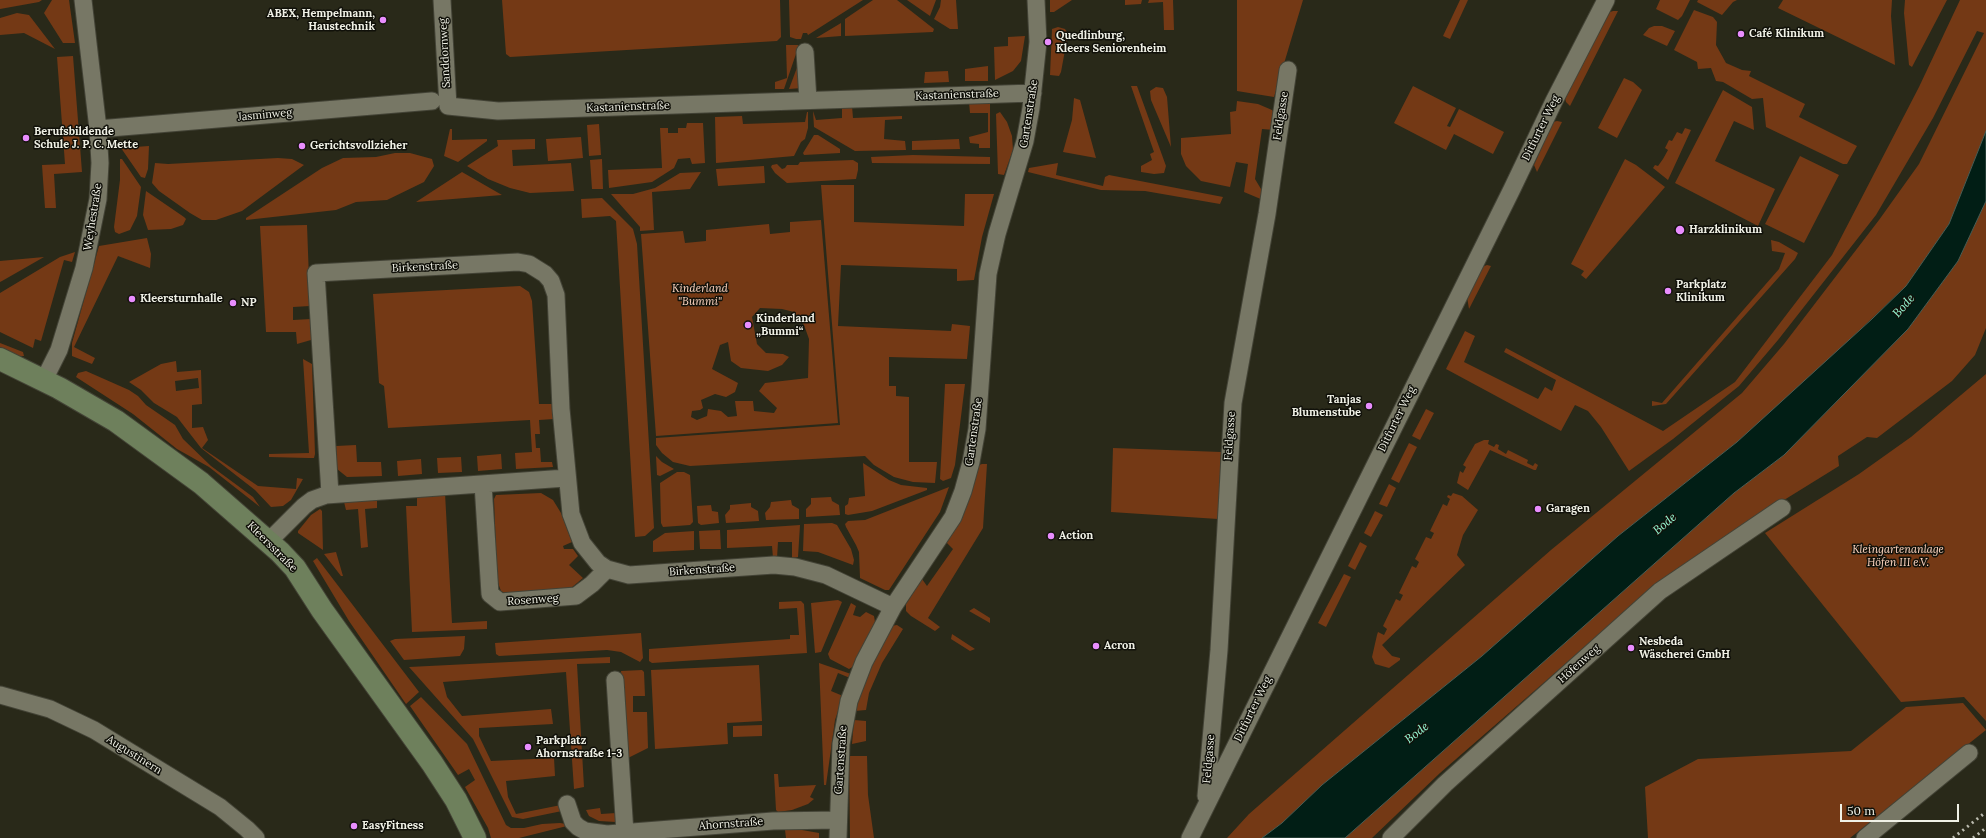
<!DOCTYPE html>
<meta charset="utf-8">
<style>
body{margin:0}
#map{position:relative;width:1986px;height:838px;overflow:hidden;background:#292919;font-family:Lora,serif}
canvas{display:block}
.scale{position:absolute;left:1840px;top:804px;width:119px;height:18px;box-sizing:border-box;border:2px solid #f0f1e6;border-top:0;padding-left:5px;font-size:12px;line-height:14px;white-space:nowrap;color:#f0f1e6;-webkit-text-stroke:3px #11110a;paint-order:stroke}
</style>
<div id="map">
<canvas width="1986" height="838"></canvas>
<div class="scale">50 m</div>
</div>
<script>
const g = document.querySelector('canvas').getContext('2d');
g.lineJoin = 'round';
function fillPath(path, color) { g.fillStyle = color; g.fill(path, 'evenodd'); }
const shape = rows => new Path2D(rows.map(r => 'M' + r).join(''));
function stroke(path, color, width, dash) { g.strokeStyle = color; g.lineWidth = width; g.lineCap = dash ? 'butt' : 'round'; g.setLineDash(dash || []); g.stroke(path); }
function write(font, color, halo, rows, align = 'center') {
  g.font = font + ' Lora,serif'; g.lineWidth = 3; g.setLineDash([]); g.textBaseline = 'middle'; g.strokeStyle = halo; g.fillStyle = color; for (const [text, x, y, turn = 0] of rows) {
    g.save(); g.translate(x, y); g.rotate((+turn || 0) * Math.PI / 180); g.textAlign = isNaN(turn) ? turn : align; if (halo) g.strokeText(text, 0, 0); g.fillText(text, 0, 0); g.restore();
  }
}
fillPath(shape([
 [0,0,42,0,39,2,0,9],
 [52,0,69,0,75,43,63,43,44,13],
 [502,0,780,0,781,37,777,41,510,57,506,54],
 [789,0,863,0,808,35,807,33,803,33,801,39,796,39,790,37],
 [873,0,897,0,934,29,933,32,845,36,845,19],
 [907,0,936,0,930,16],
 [941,0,956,0,958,29,950,29,934,19,940,7],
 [1050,0,1072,0,1054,12,1050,12],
 [1125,0,1142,0,1141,4,1125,5],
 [1149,0,1173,0,1174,30,1164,30,1163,2,1148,3],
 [1237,0,1303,0,1274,97,1237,91],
 [1460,0,1468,0,1450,39,1443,36],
 [1660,0,1690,0,1682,16,1678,20,1656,9],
 [1698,0,1737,0,1733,2,1722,15,1697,2],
 [1783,0,1892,0,1891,16,1895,65,1778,8],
 [1905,0,1947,0,1912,67,1909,65,1904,13],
 [1960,0,1986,0,1986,131,1949,224,1906,286,1808,379,1737,442,1618,536,1482,656,1322,785,1282,823,1262,838,1227,838,1249,814,1551,550,1742,393,1784,344,1879,220,1919,164,1984,33,1977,31,1933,118,1876,215,1778,340,1739,386,1673,439,1629,471,1601,427,1588,411,1575,405,1561,431,1446,369,1465,331,1475,336,1464,362,1538,399,1545,387,1552,391,1556,380,1504,352,1506,348,1663,431,1735,382,1832,255,1919,87],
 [1694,10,1713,17,1717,22,1716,45,1726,63,1742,70,1751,71,1749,76,1805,104,1799,117,1857,146,1847,164,1843,164,1766,127,1763,98,1752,99,1723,82,1716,81,1711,68,1698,69,1697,62,1674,50],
 [1613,11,1618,11,1570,106,1566,102,1565,98,1610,12],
 [17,13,29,15,55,49,24,33,0,35,0,18],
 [841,23,841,36,816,38],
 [1654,26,1662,26,1675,31,1667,46,1643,35,1649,28],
 [1058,27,1065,29,1068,34,1061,72,1059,76,1050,75,1052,29],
 [1025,36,1021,61,1013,71,995,80,994,47,1008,46,1008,37],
 [786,45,798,45,798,48,784,89,775,89,775,82,787,78],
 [73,56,82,172,54,174,56,208,45,208,42,165,65,164,57,57],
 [801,57,802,88,789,89],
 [988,66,988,81,965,81,965,69],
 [948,71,949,82,924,83,925,72],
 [1624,78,1633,82,1642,90,1617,138,1598,128],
 [1131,86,1137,86,1166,166,1164,173,1154,174,1141,172,1141,166,1152,160,1150,154,1154,152],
 [1413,86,1456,108,1447,126,1450,127,1459,109,1504,132,1493,154,1454,134,1446,150,1394,123],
 [1156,87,1163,88,1167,97,1171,147,1151,100,1150,91],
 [1723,90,1752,107,1754,130,1734,121,1715,161,1775,189,1758,226,1675,183],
 [1074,98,1080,100,1096,158,1063,152,1072,120],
 [1237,101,1258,104,1272,110,1277,117,1274,130,1262,129,1255,179,1264,194,1263,200,1244,192,1248,164,1236,162,1230,187,1201,181,1186,166,1181,154,1181,138,1231,134,1230,112,1236,111],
 [969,102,990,102,990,148,979,148,979,144,970,143,969,137,988,132,988,113,970,113],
 [842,106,852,106,853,118,902,116,902,119,885,120,884,139,905,141,906,150,855,151,814,127,813,111,816,120,842,118],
 [807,112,808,112,808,128,805,139,801,142,794,156,716,163,715,117,742,116,743,124,805,122],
 [1000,112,1007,122,1012,136,1013,150,1004,175,998,174,996,114],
 [1557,121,1562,122,1537,172,1534,165,1553,122],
 [687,123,703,123,705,163,692,164,690,158,678,159,674,168,652,182,609,188,608,170,662,168,660,128,668,128,668,133,678,133,678,128,686,128],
 [599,124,601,155,589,156,587,125],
 [1685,128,1691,130,1668,180,1653,168,1655,165,1658,166,1663,159,1668,150,1665,148,1669,140,1672,141,1677,132,1682,134],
 [450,129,452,129,452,140,487,139,487,141,458,162,444,156],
 [814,135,818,135,840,149,840,153,804,155,803,153],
 [581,137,583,158,548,161,546,139],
 [535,139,535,149,512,150,513,166,571,163,574,191,530,193,510,188,488,179,467,166,498,146,497,140],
 [959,139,960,149,912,150,912,141],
 [149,146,148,169,145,178,141,177,121,148],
 [395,153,410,153,432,159,434,166,424,182,387,200,356,202,336,210,246,220,246,218,322,168,343,158,376,157],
 [913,155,990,157,990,164,872,163,871,157],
 [1800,156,1839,175,1804,243,1765,224],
 [278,158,292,159,304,165,242,211,216,220,202,220,190,213,159,191,152,183,155,163,168,164],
 [120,159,122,159,141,187,137,216,130,230,119,234,115,232,114,227,120,180],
 [602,159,603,189,592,189,590,160],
 [1625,159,1636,165,1665,187,1586,279,1581,275,1584,271,1571,264],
 [853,160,858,163,858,170,856,179,787,183,775,173,771,167,772,165,777,164,782,169,785,168,787,165,798,165,800,162],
 [1058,163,1056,175,1103,186,1105,177,1109,175,1223,197,1220,204,1145,191,1101,190,1028,172,1029,168],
 [764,166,765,183,718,186,716,169],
 [462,172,502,195,416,202],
 [701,172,690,189,652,192,654,230,640,231,640,227,611,194,633,194,655,188,680,173],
 [821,185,854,185,854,222,964,226,965,194,994,194,982,237,974,280,957,281,957,269,841,265,838,326,951,331,952,324,970,326,967,359,889,357,889,386,896,386,896,396,909,397,909,462,937,462,935,483,913,482,894,477,874,465,865,456,690,466,673,462,662,453,656,445,656,438,840,425],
 [146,191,184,217,186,219,183,225,171,229,148,230,143,215],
 [602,198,633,229,637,244,654,528,645,536,635,537,616,221,610,216,582,218,581,199],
 [1986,201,1986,328,1975,355,1952,381,1877,438,1867,437,1838,456,1839,466,1755,518,1656,585,1440,773,1372,838,1345,838,1734,493,1784,455,1908,329,1958,261],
 [821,220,838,423,656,436,641,234,683,231,685,243,706,241,706,230,769,224,770,234,790,232,790,222],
 [760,308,782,309,794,312,804,325,809,339,808,378,765,383,759,391,777,408,774,413,754,411,753,401,735,401,737,416,728,417,721,411,708,409,707,416,697,420,691,417,692,411,700,410,703,408,701,400,715,394,726,397,735,392,738,383,712,369,720,345,728,342,731,361,741,368,768,371,782,365,789,357,783,354,766,353,757,344,752,317],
 [307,225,310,306,293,307,293,320,311,319,312,334,311,340,297,344,296,332,266,332,260,226],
 [147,238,151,254,150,268,118,256,74,347,95,358,92,364,72,356,72,343,99,246],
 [1771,240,1779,242,1798,253,1795,259,1666,404,1652,406,1652,401,1662,403,1779,269,1785,253,1772,251],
 [75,252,72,262,64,260,41,341,35,339,33,348,0,332,0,293,60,257],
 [44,257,2,281,0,282,0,261],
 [1487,265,1491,266,1469,309,1467,297,1482,267],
 [520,286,529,292,532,301,539,404,552,404,554,419,539,420,540,434,535,434,536,448,540,448,541,462,552,462,553,467,516,469,515,453,532,452,530,420,388,428,384,386,379,383,373,294],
 [0,343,23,352,24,356,19,356,0,347],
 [303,359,312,364,315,454,314,458,308,458,269,457,269,454,309,453],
 [176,361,177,372,201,370,202,404,192,405,192,428,203,427,208,440,202,448,258,486,296,489,297,478,303,479,291,500,283,506,271,507,255,490,201,448,177,417,154,403,141,390,129,382,161,364],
 [198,378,199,388,176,391,175,381],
 [86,371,129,390,138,396,146,405,175,425,183,439,211,466,253,497,260,507,209,467,177,449,133,414,76,377,78,373],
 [1986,374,1986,721,1964,697,1901,702,1765,533,1859,474,1911,437],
 [945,384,965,384,955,465,951,478,943,481,940,479],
 [1426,409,1434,413,1420,440,1412,436],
 [1484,440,1489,440,1488,444,1494,447,1496,444,1499,445,1498,449,1506,454,1508,450,1528,460,1527,463,1533,466,1535,463,1538,465,1536,470,1534,470,1490,450,1468,490,1457,483,1460,471,1463,473,1466,467,1463,465,1475,444],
 [1409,443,1417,447,1399,483,1391,479],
 [356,445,357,462,381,462,382,476,347,477,337,469,336,446],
 [1113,448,1221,452,1218,519,1111,512],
 [501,454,502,469,478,471,477,456],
 [656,456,662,462,674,469,660,476,657,475],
 [461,457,462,472,438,473,437,458],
 [421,459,422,474,398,476,397,461],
 [863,463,889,480,901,485,927,488,927,490,872,511,848,515,845,514,845,506,848,504,849,498,865,496],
 [982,464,987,464,983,528,928,618,940,627,935,631,911,616,906,611,906,604,922,579,927,586,953,549,946,542,979,465],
 [677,472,684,472,690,475,693,522,690,525,663,527,661,523,660,483],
 [1389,484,1396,488,1387,507,1379,504],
 [949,487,940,512,889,590,885,590,860,578,859,552,856,545,846,527,845,524,848,521,865,520],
 [445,493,452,623,487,621,487,629,412,632,406,506,417,506,417,495],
 [541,493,553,500,561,513,572,542,563,546,564,549,573,549,578,556,569,565,583,578,571,588,508,595,501,591,497,580,494,499,496,495],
 [1453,493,1462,496,1478,510,1463,535,1457,555,1465,565,1382,645,1392,656,1400,658,1400,660,1389,668,1375,664,1372,657,1377,635,1378,632,1384,635,1387,629,1383,626,1396,599,1400,601,1403,595,1399,593,1412,566,1416,568,1419,562,1415,559,1426,537,1431,539,1434,533,1430,531,1443,504,1447,506,1450,499,1447,497,1448,495,1451,496],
 [377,497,377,508,365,509,368,547,361,548,358,509,346,510,344,502],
 [831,497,832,501,839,505,840,515,806,517,806,509,811,504,811,498],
 [791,500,792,505,799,509,799,519,766,520,765,513,770,507,771,502],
 [751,503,751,507,758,511,759,521,726,523,725,515,730,509,730,505],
 [711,505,712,511,718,512,719,523,701,525,698,523,697,506],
 [320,509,322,511,323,550,298,533,298,531,311,515],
 [1375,511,1383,515,1371,537,1364,533],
 [832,523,837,525,851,549,854,560,853,565,818,552,803,551,804,524],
 [800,525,798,557,792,558,792,542,778,542,777,558,773,558,772,546,727,548,727,530],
 [720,530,721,549,700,549,699,531],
 [694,531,694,550,653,552,653,541,665,533],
 [1360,542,1367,546,1355,570,1348,566],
 [336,552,343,576,341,576,324,554],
 [317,558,419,692,406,704,349,621,313,561],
 [1344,574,1351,577,1326,627,1318,623],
 [838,600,842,602,821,652,815,653,811,603],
 [801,601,804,604,807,653,652,663,649,661,649,649,790,639,790,635,799,635,797,608,779,609,779,602],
 [851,603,856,606,853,615,860,617,866,612,874,616,875,622,854,666,849,669,830,659,828,654],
 [974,608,990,618,990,623,969,611],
 [897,625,903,629,882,663,869,693,866,710,854,711,863,683,891,626],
 [641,633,643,658,640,662,621,652,607,650,499,656,496,654,495,643],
 [952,634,975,649,970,651,951,639],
 [465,636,464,649,460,656,404,660,390,641,395,639],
 [610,657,610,663,577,664,584,787,574,789,566,672,443,682,447,697,462,716,551,709,553,724,479,728,479,736,491,761,554,758,555,776,506,781,508,797,516,814,561,805,562,811,523,819,512,817,473,739,409,667],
 [819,663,851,674,850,678,838,673,831,691,843,696,835,720,826,785,824,785],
 [759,665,762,721,727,723,728,744,655,749,651,670],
 [642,670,644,672,645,696,633,696,633,712,647,712,648,748,626,759,621,671],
 [421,697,467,744,506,825,511,828,524,828,542,824,560,823,566,824,567,826,519,838,491,838,488,828,465,787,475,780,469,769,458,775,410,706],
 [1963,703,1986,730,1850,838,1648,838,1645,787,1698,759,1851,751,1906,707],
 [854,720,866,721,866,741,852,744],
 [762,725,762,736,733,737,733,726],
 [849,756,867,756,868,795,874,838,850,838],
 [774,774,778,774,779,787,816,785,810,797,814,799,808,804,792,810,778,812,776,810],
 [600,808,601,814,616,813,616,822,599,821,589,816,586,810],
 [785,830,802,830,819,833,819,838,786,838]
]), '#743915');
const water = shape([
 [1986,131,1986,201,1958,261,1908,329,1784,455,1734,493,1345,838,1262,838,1282,823,1322,785,1482,656,1618,536,1737,442,1872,319,1906,286,1949,224,1986,131]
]);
fillPath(water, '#011e15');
stroke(water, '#495d54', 1);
const minor = shape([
 [442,0,448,106,498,111,1033,93],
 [805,52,808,100],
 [98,129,432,101],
 [44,380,59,350,84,268,98,199,100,163,98,129,83,0],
 [483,484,490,594,500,602,576,596,592,584,607,569],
 [330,494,316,273,518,262,529,264,545,274,551,281,556,295,561,409,571,514,582,543,598,563,607,569,629,575,774,565,795,567,826,575,893,607],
 [269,541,304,506,312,500,326,495,566,478],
 [615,680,625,833],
 [0,695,50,709,94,730,220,807,247,829,256,838],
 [1206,796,1219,650,1233,403,1267,214,1288,70],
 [567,804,573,822,578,827,585,831,607,834,773,821,838,820],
 [838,838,841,744,849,701,864,662,893,607,953,517,963,491,971,462,977,429,988,274,997,234,1025,141,1031,108,1038,42,1036,0],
 [1190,838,1512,189,1554,101,1606,0],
 [1391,838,1445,784,1660,591,1782,508],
 [1865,838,1969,753]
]);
const secondary = shape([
 [0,359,59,388,116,421,201,483,280,552,295,568,322,610,432,763,456,800,475,838]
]);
stroke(minor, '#434336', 19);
stroke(secondary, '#434336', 24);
stroke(minor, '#777765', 17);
stroke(secondary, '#6e805c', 22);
stroke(shape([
 [1953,838,1986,812],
 [1973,838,1986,828]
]), '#bcbcb0', 3, [2, 4]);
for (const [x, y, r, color] of [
 [383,20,4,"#e98dfe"],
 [1741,34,4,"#e98dfe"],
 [1048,42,4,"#e98dfe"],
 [26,138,4,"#e98dfe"],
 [302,146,4,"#e98dfe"],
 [1680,230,5,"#e98dfe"],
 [1668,291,4,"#e98dfe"],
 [132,299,4,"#e98dfe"],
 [233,303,4,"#e98dfe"],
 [748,325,4,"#e98dfe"],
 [1369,406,4,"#e98dfe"],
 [1538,509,4,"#e98dfe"],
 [1051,536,4,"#e98dfe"],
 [1096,646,4,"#e98dfe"],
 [1631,648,4,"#e98dfe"],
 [528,747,4,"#e98dfe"],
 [354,826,4,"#e98dfe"]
]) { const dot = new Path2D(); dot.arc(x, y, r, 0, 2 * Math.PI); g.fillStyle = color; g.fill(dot); stroke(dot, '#11110a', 1.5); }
write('bold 11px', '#f0f1e6', '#11110a', [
 ["ABEX, Hempelmann,",375,14,"right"],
 ["Haustechnik",375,27,"right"],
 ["Café Klinikum",1749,34],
 ["Quedlinburg,",1056,36],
 ["Kleers Seniorenheim",1056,49],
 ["Berufsbildende",34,132],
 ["Schule J. P. C. Mette",34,145],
 ["Gerichtsvollzieher",310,146],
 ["Harzklinikum",1689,230],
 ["Parkplatz",1676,285],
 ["Klinikum",1676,298],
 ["Kleersturnhalle",140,299],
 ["NP",241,303],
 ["Kinderland",756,319],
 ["„Bummi“",756,332],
 ["Tanjas",1361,400,"right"],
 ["Blumenstube",1361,413,"right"],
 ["Garagen",1546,509],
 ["Action",1059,536],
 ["Nesbeda",1639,642],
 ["Wäscherei GmbH",1639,655],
 ["Acron",1104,646],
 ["Parkplatz",536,741],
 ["Ahornstraße 1-3",536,754],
 ["EasyFitness",362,826]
], 'left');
write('11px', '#f0f1e6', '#11110a', [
 ["Sanddornweg",445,53,-93],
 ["Kastanienstraße",957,95,-2],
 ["Kastanienstraße",628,107,-2],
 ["Gartenstraße",1029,114,-81],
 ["Jasminweg",265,115,-5],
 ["Feldgasse",1281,116,-81],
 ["Ditfurter Weg",1541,128,-64],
 ["Weyhestraße",93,217,-81],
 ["Birkenstraße",425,267,-3],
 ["Ditfurter Weg",1397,419,-64],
 ["Gartenstraße",974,432,-82],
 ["Feldgasse",1230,436,-86],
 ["Kleersstraße",272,547,45],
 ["Birkenstraße",702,570,-4],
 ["Rosenweg",533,600,-4],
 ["Höfenweg",1579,664,-42],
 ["Ditfurter Weg",1253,709,-64],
 ["Augustinern",134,755,32],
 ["Feldgasse",1209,759,-85],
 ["Gartenstraße",841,760,-86],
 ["Ahornstraße",731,824,-4]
]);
write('italic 11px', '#ffd6c1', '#11110a', [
 ["Kinderland",700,289],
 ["\"Bummi\"",700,302],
 ["Kleingartenanlage",1898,550],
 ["Höfen III e.V.",1898,563]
]);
write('italic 12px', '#98fbd6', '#11110a', [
 ["Bode",1904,306,-49],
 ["Bode",1665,524,-40],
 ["Bode",1417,733,-38]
]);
</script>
